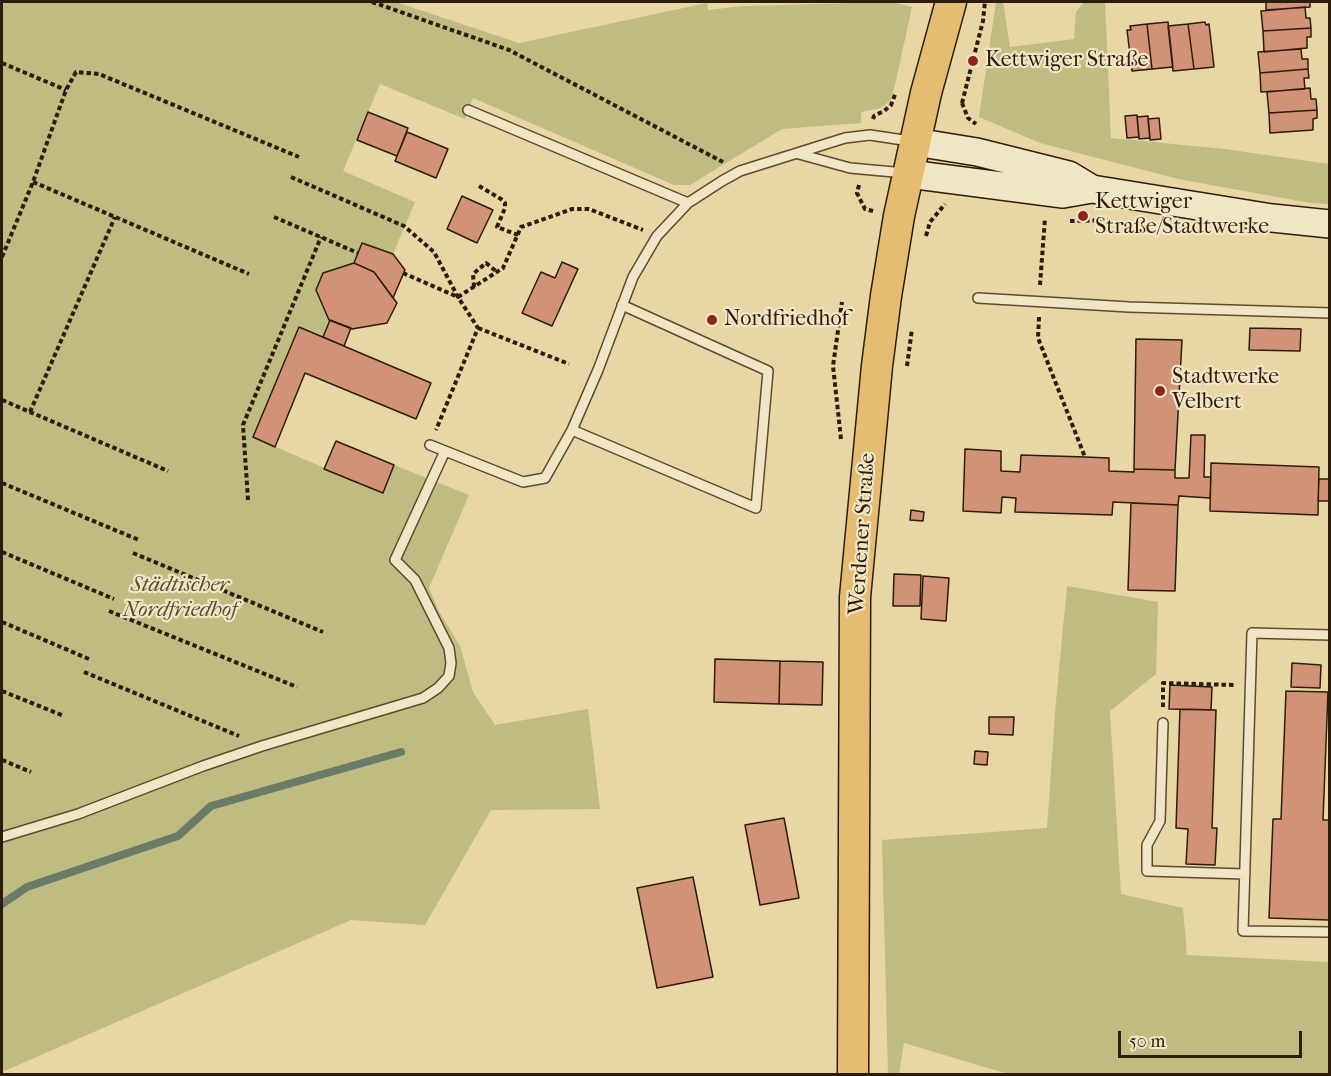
<!DOCTYPE html>
<meta charset="utf-8">
<style>
body{margin:0}
#map{position:relative;width:1331px;height:1076px;overflow:hidden;background:#e8d7a4;font-family:"IM FELL French Canon",serif}
canvas{display:block}
.frame{position:absolute;inset:0;border:3px solid #2b1c0b;pointer-events:none}
.scale{position:absolute;left:1118px;top:1031px;width:184px;height:27px;box-sizing:border-box;border:3px solid #2b1c0b;border-top:0;padding-left:8px;font-size:18px;line-height:21px;white-space:nowrap;color:#2b1c0b;-webkit-text-stroke:4px #f0e5c4;paint-order:stroke}
</style>
<div id="map">
<canvas width="1331" height="1076"></canvas>
<div class="frame"></div>
<div class="scale">50 m</div>
</div>
<script>
const g = document.querySelector('canvas').getContext('2d');
g.lineJoin = 'round';
function fillPath(path, color) { g.fillStyle = color; g.fill(path, 'evenodd'); }
const shape = rows => new Path2D(rows.map(r => 'M' + r).join(''));
function stroke(path, color, width, dash) { g.strokeStyle = color; g.lineWidth = width; g.lineCap = dash ? 'butt' : 'round'; g.setLineDash(dash || []); g.stroke(path); }
function write(font, color, halo, rows, align = 'center') {
  g.font = font + ' "IM FELL French Canon",serif'; g.lineWidth = 4.5; g.setLineDash([]); g.textBaseline = 'middle'; g.strokeStyle = halo; g.fillStyle = color; for (const [text, x, y, turn = 0] of rows) {
    g.save(); g.translate(x, y); g.rotate((+turn || 0) * Math.PI / 180); g.textAlign = isNaN(turn) ? turn : align; if (halo) g.strokeText(text, 0, 0); g.fillText(text, 0, 0); g.restore();
  }
}
fillPath(shape([
 [2,2,396,2,519,43,707,3,708,10,743,6,891,2,912,7,895,85,890,101,881,108,861,112,861,123,782,129,690,185,674,185,473,98,465,119,380,84,343,171,415,202,393,254,362,243,354,263,323,274,316,290,329,320,323,337,299,328,253,437,382,493,394,465,469,495,429,588,439,611,460,646,473,692,495,725,588,709,600,809,491,810,425,925,351,920,2,1072],
 [996,2,1003,2,1010,47,1074,39,1076,12,1084,2,1105,2,1111,138,1225,149,1329,164,1329,204,1310,203,1178,179,1040,143,979,117],
 [1067,586,1158,602,1156,674,1110,711,1121,894,1183,908,1187,955,1329,962,1329,1074,1008,1074,904,1043,899,1074,888,1074,882,840,1047,828,1056,701]
]), '#bebc80');
stroke(shape([
 [2,904,27,887,178,836,211,806,401,752]
]), '#6c7b68', 8);
const building = shape([
 [1266,2,1310,2,1310,7,1266,10,1266,2],
 [1305,7,1306,18,1310,18,1311,28,1263,31,1261,11,1305,7],
 [1168,22,1173,67,1152,69,1147,24,1168,22],
 [1205,22,1206,25,1209,24,1214,67,1194,69,1188,24,1205,22],
 [1147,24,1152,69,1132,71,1127,30,1131,30,1130,26,1147,24],
 [1188,24,1194,69,1173,71,1168,26,1188,24],
 [1311,28,1311,37,1307,37,1307,48,1264,52,1263,31,1311,28],
 [1301,49,1302,59,1308,59,1308,69,1260,73,1258,52,1301,49],
 [1308,69,1309,78,1304,78,1305,89,1261,92,1260,73,1308,69],
 [1310,88,1311,99,1316,99,1317,110,1269,113,1267,92,1310,88],
 [1317,110,1317,118,1313,119,1313,130,1270,133,1269,113,1317,110],
 [368,112,408,128,397,156,357,140,368,112],
 [1137,115,1139,137,1127,138,1125,116,1137,115],
 [1148,116,1150,138,1139,139,1137,117,1148,116],
 [1159,118,1161,139,1150,140,1148,119,1159,118],
 [407,132,448,149,436,178,395,161,407,132],
 [462,196,493,210,477,243,447,229,462,196],
 [362,243,393,254,405,270,393,298,374,272,354,263,362,243],
 [562,262,578,269,552,326,522,313,541,272,555,278,562,262],
 [354,263,374,272,397,303,387,323,352,329,329,320,316,290,323,273,354,263],
 [330,320,351,328,344,346,323,337,330,320],
 [299,327,431,383,416,419,305,373,275,447,253,437,299,327],
 [1250,328,1301,329,1300,351,1249,350,1250,328],
 [1136,339,1182,340,1175,470,1134,469,1136,339],
 [1191,435,1205,435,1204,477,1211,477,1210,498,1179,496,1178,505,1113,502,1112,515,1015,512,1016,498,1002,497,1001,513,963,511,965,449,1001,451,1001,471,1020,472,1021,455,1085,457,1109,458,1109,471,1134,472,1134,469,1175,470,1175,478,1189,478,1191,435],
 [336,441,394,465,383,493,324,469,336,441],
 [1211,463,1319,467,1318,515,1210,511,1211,463],
 [1319,479,1329,479,1329,501,1318,501,1319,479],
 [1131,503,1178,505,1175,591,1128,590,1131,503],
 [911,510,924,512,923,521,910,520,911,510],
 [894,574,921,575,920,606,893,606,894,574],
 [923,576,949,578,946,621,921,619,923,576],
 [715,659,780,661,779,704,714,702,715,659],
 [780,661,823,662,822,705,779,704,780,661],
 [1292,663,1321,665,1320,688,1291,687,1292,663],
 [1170,685,1212,687,1211,710,1169,709,1170,685],
 [1286,691,1328,692,1323,820,1330,820,1329,920,1269,918,1273,819,1281,819,1286,691],
 [1180,709,1216,710,1212,828,1217,828,1215,865,1186,864,1188,829,1176,828,1180,709],
 [989,717,1014,717,1013,735,989,734,989,717],
 [975,751,988,752,987,765,974,764,975,751],
 [784,818,799,898,760,905,745,825,784,818],
 [693,877,713,977,657,988,637,888,693,877]
]);
fillPath(building, '#d29277');
stroke(building, '#2b1c0b', 1.5);
const service = shape([
 [468,110,688,203],
 [799,154,850,168,905,173],
 [978,298,1129,307,1330,313],
 [572,430,756,508,768,371,622,305],
 [430,445,523,482,545,478,572,430,598,370,633,277,657,236,688,203,722,181,740,171,845,138,870,135,910,141],
 [1330,635,1252,633,1243,931,1330,932],
 [1163,723,1160,821,1147,845,1147,871,1245,874],
 [2,837,78,814,203,766,262,746,423,698,438,688,449,676,451,663,449,648,415,580,395,560,445,451]
]);
const secondary = shape([
 [915,142,977,152,1069,175,1092,189],
 [909,174,1063,194,1092,189,1272,218,1330,224]
]);
const primary = shape([
 [853,1074,855,597,877,366,886,296,899,216,926,93,951,2]
]);
stroke(service, '#5a4b31', 12);
stroke(secondary, '#2b1c0b', 30);
stroke(primary, '#2b1c0b', 33);
stroke(shape([
 [372,2,509,50,723,162],
 [2,63,66,90],
 [962,103,968,118,976,124],
 [962,103,983,21,985,2],
 [873,119,874,116,884,111,891,105,896,92],
 [291,177,404,226,434,252,458,297,478,328,436,430],
 [33,182,249,274],
 [859,185,857,193,865,209,873,211],
 [479,186,501,199,505,203,505,208,497,227,518,235],
 [274,217,358,253],
 [1070,221,1113,220],
 [926,236,930,222,945,204],
 [2,257,33,182,66,90,76,72,99,74,299,157],
 [403,273,458,297,503,268,521,227,572,209,589,209,643,230],
 [1040,285,1045,218],
 [474,287,473,274,486,263,497,272],
 [1039,317,1038,338,1085,457],
 [478,328,569,364],
 [907,366,912,329],
 [2,400,168,471],
 [30,412,115,217],
 [841,439,833,366,842,302],
 [2,483,139,540],
 [248,500,243,425,321,237],
 [2,552,114,599],
 [133,553,323,632],
 [109,611,297,687],
 [2,622,89,659],
 [84,672,239,736],
 [2,691,64,716],
 [1163,707,1163,683,1234,685],
 [2,760,31,772]
]), '#2b1c0b', 4, [4.5, 3]);
stroke(service, '#f0e5c4', 9);
stroke(secondary, '#f0e5c4', 27);
stroke(primary, '#e4bc72', 30);
for (const [x, y, r, color] of [
 [973,61,6,"#8f2418"],
 [1083,216,6,"#8f2418"],
 [712,320,6,"#8f2418"],
 [1160,391,6,"#8f2418"]
]) { const dot = new Path2D(); dot.arc(x, y, r, 0, 2 * Math.PI); g.fillStyle = color; g.fill(dot); stroke(dot, '#f0e5c4', 2); }
write('22px', '#2b1c0b', '#f0e5c4', [
 ["Kettwiger Straße",985,61],
 ["Kettwiger",1095,203],
 ["Straße/Stadtwerke",1095,228],
 ["Nordfriedhof",724,320],
 ["Stadtwerke",1172,378],
 ["Velbert",1172,403]
], 'left');
write('22px', '#2b1c0b', '#f0e5c4', [
 ["Werdener Straße",863,534,-86]
]);
write('italic 22px', '#574c2e', '#f0e5c4', [
 ["Städtischer",180,586],
 ["Nordfriedhof",180,611]
]);
</script>
